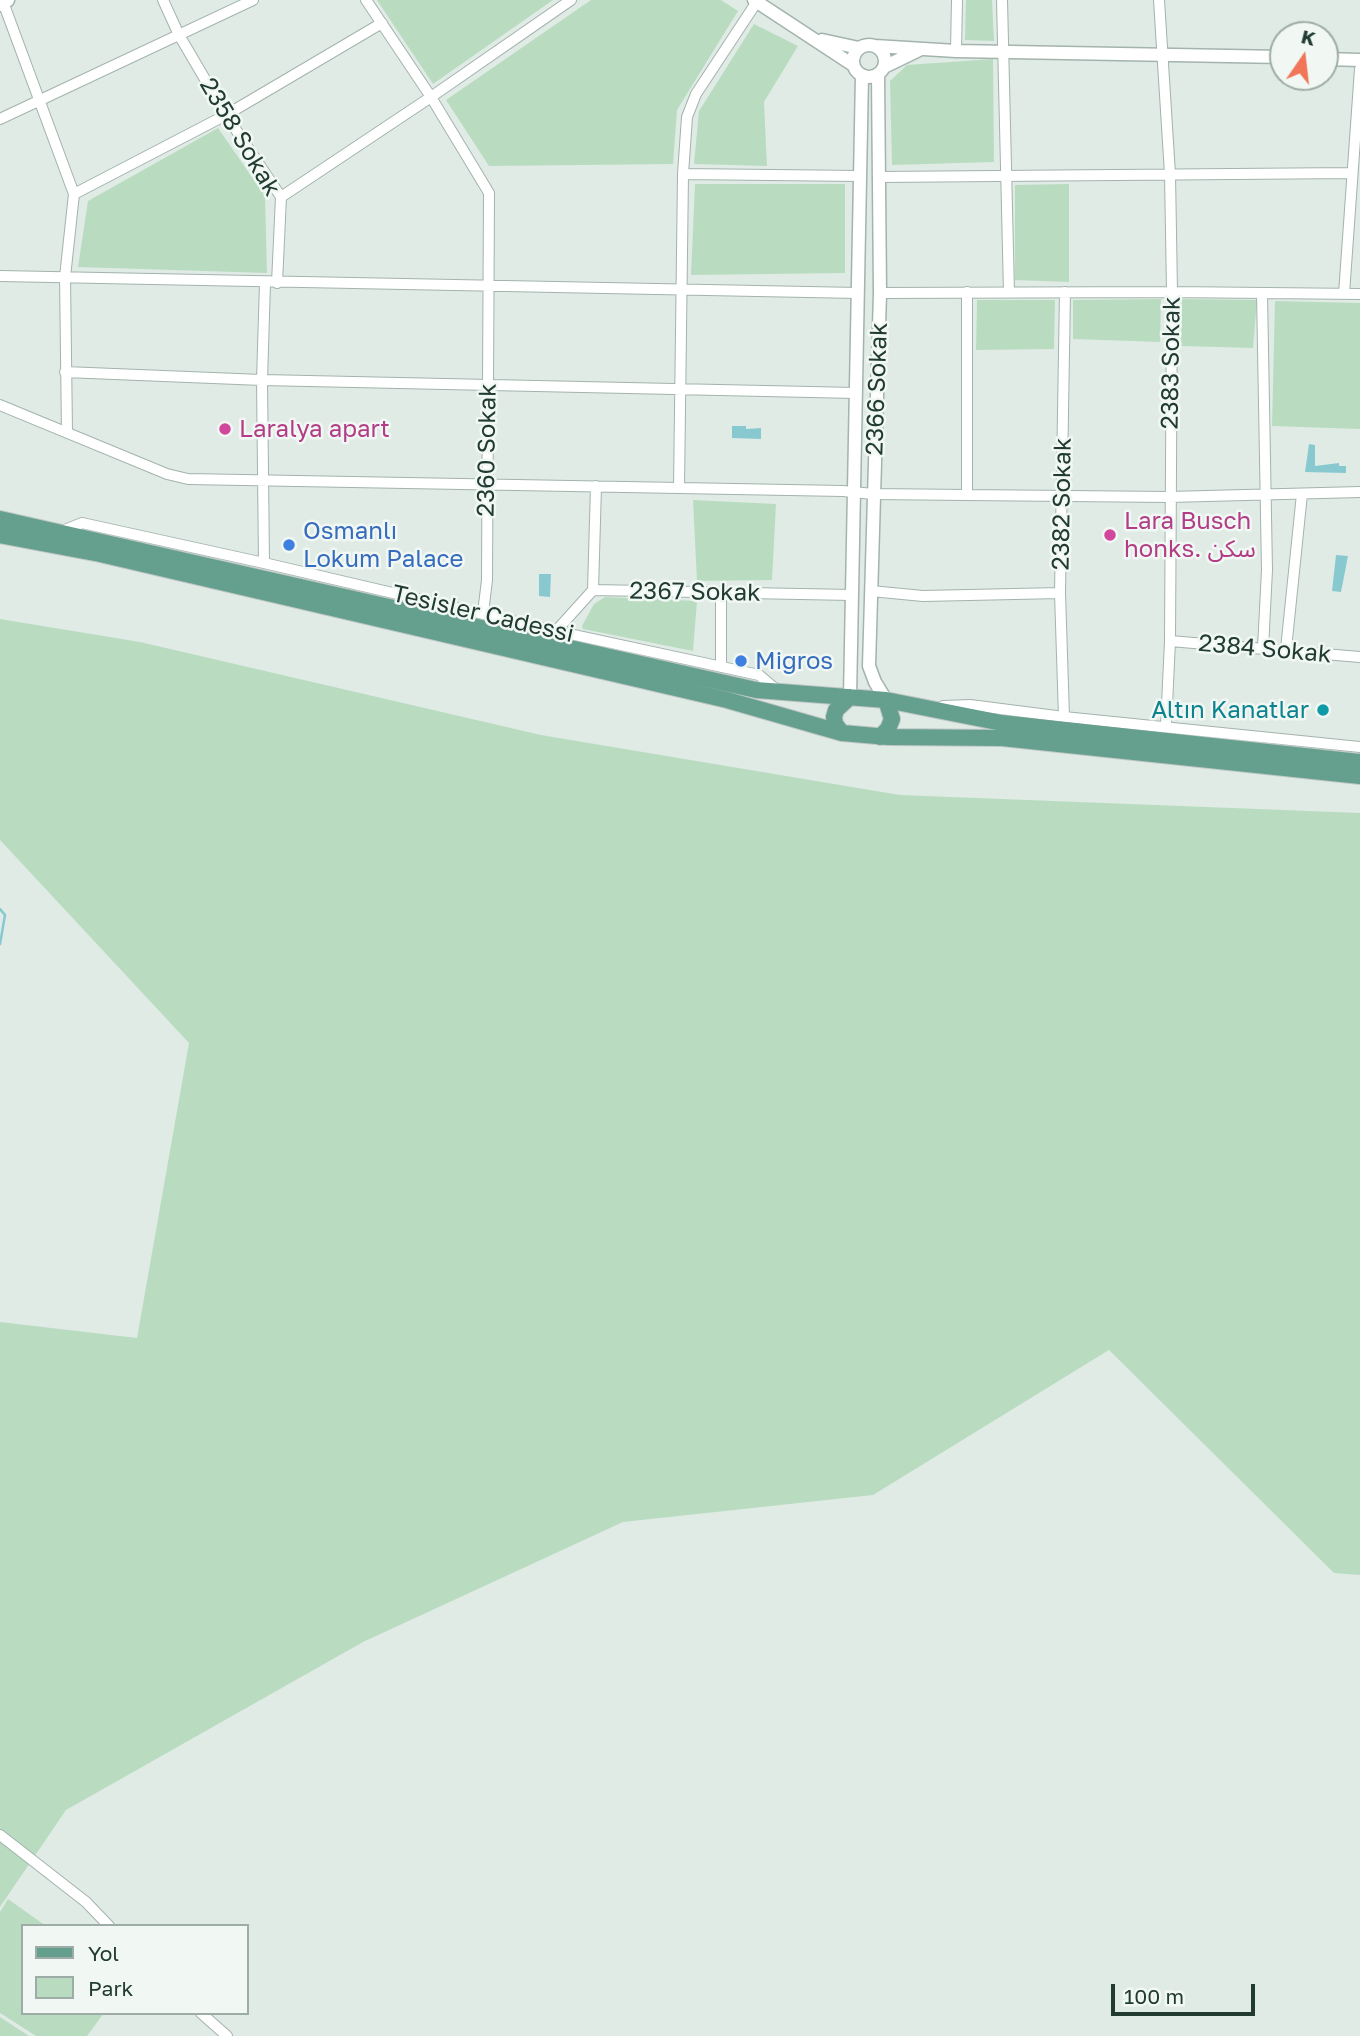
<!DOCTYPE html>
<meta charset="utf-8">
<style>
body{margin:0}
#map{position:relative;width:1360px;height:2036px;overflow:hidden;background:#e0ebe6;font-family:"Golos Text",sans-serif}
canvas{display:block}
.legend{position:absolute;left:21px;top:1924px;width:228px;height:91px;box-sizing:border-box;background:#f1f8f4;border:2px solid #9eaca7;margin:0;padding:9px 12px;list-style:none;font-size:21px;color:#213b33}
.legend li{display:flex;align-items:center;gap:14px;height:35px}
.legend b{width:35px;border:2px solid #9eaca7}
.north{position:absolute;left:1269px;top:21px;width:70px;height:70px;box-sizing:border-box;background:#f1f8f4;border:2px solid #9eaca7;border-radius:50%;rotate:14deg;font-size:19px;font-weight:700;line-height:28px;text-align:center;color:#213b33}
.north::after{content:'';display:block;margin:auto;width:24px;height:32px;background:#f17559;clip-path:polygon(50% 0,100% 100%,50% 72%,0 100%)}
.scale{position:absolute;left:1111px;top:1984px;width:144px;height:32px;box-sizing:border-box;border:4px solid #213b33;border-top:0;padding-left:9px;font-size:21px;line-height:24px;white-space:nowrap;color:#213b33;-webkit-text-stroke:5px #f1f8f4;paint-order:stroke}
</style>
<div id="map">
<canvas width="1360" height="2036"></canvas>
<ul class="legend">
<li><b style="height:9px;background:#65a08e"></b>Yol</li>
<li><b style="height:19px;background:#b9dcc1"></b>Park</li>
</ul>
<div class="north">K</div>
<div class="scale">100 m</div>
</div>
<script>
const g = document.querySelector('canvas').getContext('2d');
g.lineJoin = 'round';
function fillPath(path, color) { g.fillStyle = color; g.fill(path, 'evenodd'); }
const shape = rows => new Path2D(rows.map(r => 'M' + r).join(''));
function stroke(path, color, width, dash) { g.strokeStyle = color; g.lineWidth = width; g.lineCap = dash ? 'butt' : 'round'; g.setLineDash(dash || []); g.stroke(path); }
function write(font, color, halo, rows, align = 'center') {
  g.font = font + ' "Golos Text","Noto Sans Arabic",sans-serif'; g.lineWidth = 5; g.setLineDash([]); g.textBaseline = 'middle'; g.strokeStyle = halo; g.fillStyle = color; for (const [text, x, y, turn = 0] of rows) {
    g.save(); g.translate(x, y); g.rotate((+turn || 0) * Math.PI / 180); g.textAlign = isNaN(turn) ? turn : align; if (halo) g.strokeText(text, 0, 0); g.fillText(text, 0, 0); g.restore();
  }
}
fillPath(shape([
 [377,0,553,0,433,84],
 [591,0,721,0,738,11,677,110,673,164,489,166,446,100],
 [966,0,992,0,994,41,965,40],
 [754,24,798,46,764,102,767,166,694,164,699,111],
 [993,59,994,162,892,165,890,81,907,65],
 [218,128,265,196,267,273,78,267,88,201],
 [695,184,845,184,845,273,691,275],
 [1069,184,1069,282,1015,280,1015,185],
 [1161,299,1160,342,1073,339,1073,300],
 [1182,299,1257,300,1253,348,1181,346],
 [977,300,1055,300,1054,349,976,350],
 [1275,301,1360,303,1360,429,1272,426],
 [693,500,776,504,772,580,697,581],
 [605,597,697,601,693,651,583,629,582,626,594,604],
 [0,619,140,642,541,735,900,795,1360,813,1360,1575,1334,1573,1109,1350,873,1495,623,1522,363,1642,66,1810,0,1907,0,1322,137,1338,189,1043,0,840],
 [8,1899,46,1926,23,1926,23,2013,104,2013,87,2036,36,2036,0,2013,0,1912],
 [0,2017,29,2036,0,2036]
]), '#b9dcc1');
fillPath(shape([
 [732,426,746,426,746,429,761,428,761,439,732,438],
 [1309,444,1315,445,1315,466,1339,463,1339,466,1346,466,1346,473,1305,472],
 [1336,555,1348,556,1341,592,1332,591],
 [539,574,551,574,550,597,539,596]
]), '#88c9d0');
stroke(shape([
 [0,909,5,915,0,944]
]), '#88c9d0', 2.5);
const minor = shape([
 [163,0,179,35,226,115,281,197,277,283],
 [366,0,431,97,489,193,487,580,483,613],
 [1002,0,1009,292],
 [1159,0,1170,174,1172,292,1170,641,1166,726],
 [3,2,74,194,65,277,67,433],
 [956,51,957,0],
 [0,119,253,0],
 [683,174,860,176],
 [880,177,1351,173],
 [74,194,226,115,382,23],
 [281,197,431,97,571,0],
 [0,276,858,293],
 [880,293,1172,292,1360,294],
 [1262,293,1267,570,1263,648],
 [1344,294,1360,69],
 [65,372,262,380,856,393],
 [0,405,167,474,188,479,843,491,873,494,967,495,1169,497,1360,492],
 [679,488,683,174,687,117,696,94,758,0],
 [967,495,967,292],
 [62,531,82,523,264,563,556,631,759,675,778,691],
 [264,563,262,380,265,283],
 [593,590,596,486],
 [871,591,923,596,1060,593],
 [721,592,721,667],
 [556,631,593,590,852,595],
 [1170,641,1360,657],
 [1286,649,1302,494],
 [943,706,970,705,1064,717,1360,747],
 [1064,717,1060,593,1065,292],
 [0,1835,86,1902,109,1926],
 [201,2013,227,2036]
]);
const tertiary = shape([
 [754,0,853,65],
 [822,40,859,48],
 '853 61a16 16 0 1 1 32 0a16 16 0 1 1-32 0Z',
 [875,46,956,51,1283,57],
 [1325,59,1360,60],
 [884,67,919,50],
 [878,74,880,293,869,666,875,682,886,700],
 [850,697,862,75]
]);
const secondary = shape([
 [0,4,7,0]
]);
const primary = shape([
 [0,519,756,690,886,700,1002,723,1360,762],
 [0,535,100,554,727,700,842,733,888,737,1002,738,1360,776],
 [842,733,835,724,834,717,836,710,850,697],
 [880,737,888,729,892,719,886,700]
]);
stroke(minor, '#a3b3ad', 12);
stroke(tertiary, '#a3b3ad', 15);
stroke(secondary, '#9fb7ad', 17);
stroke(primary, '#c1c8c6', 18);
stroke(minor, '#fff', 10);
stroke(tertiary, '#fff', 12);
stroke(secondary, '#fff', 14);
stroke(primary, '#65a08e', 16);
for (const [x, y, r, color] of [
 [225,429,7,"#d1479c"],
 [1110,535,7,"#d1479c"],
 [289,545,7,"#3f7fe0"],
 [741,661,7,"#3f7fe0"],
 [1323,710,7,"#0f9aa8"]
]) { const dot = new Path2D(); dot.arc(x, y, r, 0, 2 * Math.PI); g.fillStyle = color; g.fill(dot); stroke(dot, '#f1f8f4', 2.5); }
write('24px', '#213b33', '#f1f8f4', [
 ["2358 Sokak",240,137,59],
 ["2383 Sokak",1171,363,-89],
 ["2366 Sokak",877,389,-88],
 ["2360 Sokak",487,450,-89],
 ["2382 Sokak",1062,504,-89],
 ["2367 Sokak",695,592,1],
 ["Tesisler Cadessi",483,614,13],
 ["2384 Sokak",1265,649,5]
]);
write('24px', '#b23c85', '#f1f8f4', [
 ["Laralya apart",239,429],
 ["Lara Busch",1124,521],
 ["honks. سكن",1124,549]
], 'left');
write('24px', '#366cbe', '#f1f8f4', [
 ["Osmanlı",303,531],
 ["Lokum Palace",303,559],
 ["Migros",755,661]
], 'left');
write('24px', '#0d838f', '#f1f8f4', [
 ["Altın Kanatlar",1309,710]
], 'right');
</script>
